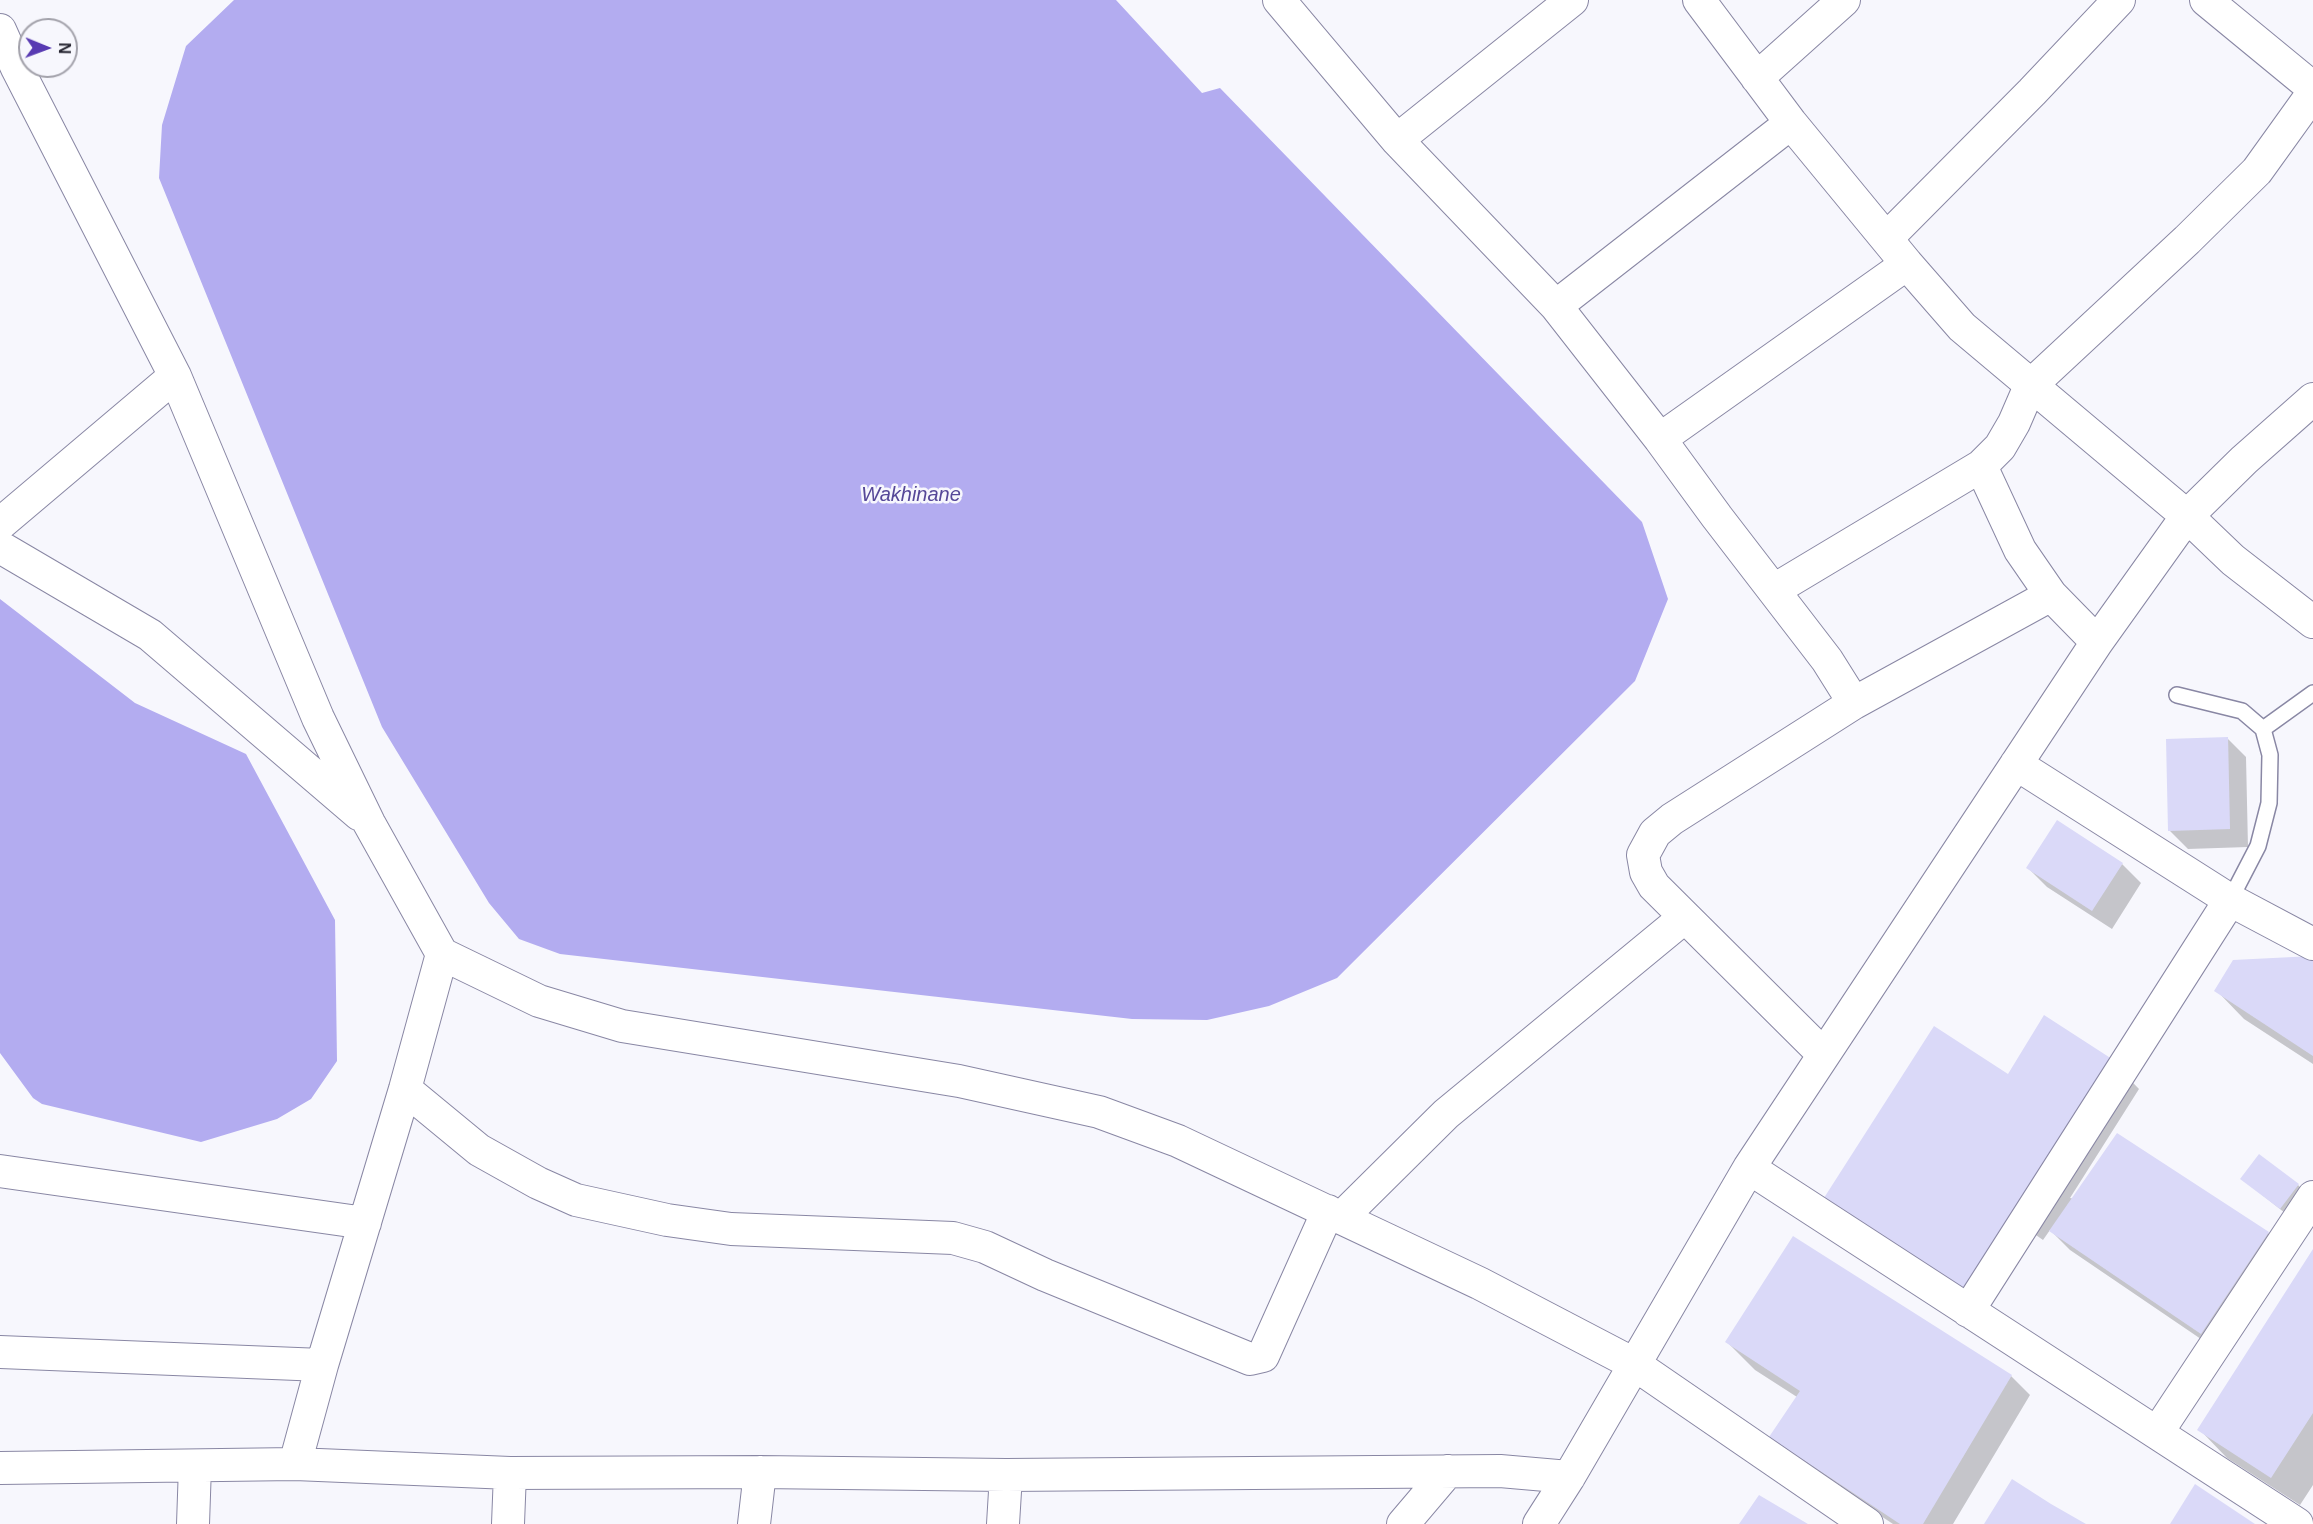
<!DOCTYPE html>
<style>
body{margin:0}
#map{position:relative;width:2313px;height:1524px;overflow:hidden;background:#f7f7fd;font-family:Helvetica,sans-serif}
canvas{display:block}
.north{position:absolute;left:18px;top:18px;width:60px;height:60px;box-sizing:border-box;background:#f7f7fd;border:2px solid #a3a2ab;border-radius:50%;rotate:91deg;font-size:16px;font-weight:700;line-height:24px;text-align:center;color:#24232f}
.north::after{content:'';display:block;margin:auto;width:21px;height:27px;background:#583ab2;clip-path:polygon(50% 0,100% 100%,50% 72%,0 100%)}
</style>
<div id="map">
<canvas width="2313" height="1524"></canvas>
<div class="north">N</div>
</div>
<script>
const g = document.querySelector('canvas').getContext('2d');
g.lineJoin = 'round';
function fillPath(path, color) { g.fillStyle = color; g.fill(path, 'evenodd'); }
const shape = rows => new Path2D(rows.map(r => 'M' + r).join(''));
function stroke(path, color, width, dash) { g.strokeStyle = color; g.lineWidth = width; g.lineCap = dash ? 'butt' : 'round'; g.setLineDash(dash || []); g.stroke(path); }
function write(font, color, halo, rows, align = 'center') {
  g.font = font + ' Helvetica,sans-serif'; g.lineWidth = 5; g.setLineDash([]); g.textBaseline = 'middle'; g.strokeStyle = halo; g.fillStyle = color; for (const [text, x, y, turn = 0] of rows) {
    g.save(); g.translate(x, y); g.rotate((+turn || 0) * Math.PI / 180); g.textAlign = isNaN(turn) ? turn : align; if (halo) g.strokeText(text, 0, 0); g.fillText(text, 0, 0); g.restore();
  }
}
fillPath(shape([
 [234,0,1116,0,1202,93,1220,88,1642,522,1668,599,1635,681,1337,978,1269,1006,1207,1020,1132,1019,560,954,519,939,489,903,382,727,159,178,162,125,186,46],
 [0,599,135,703,246,754,335,920,337,1061,311,1099,277,1119,201,1142,42,1104,33,1098,0,1053]
]), '#b3acf0');
fillPath(shape([
 [2227,738,2246,757,2248,847,2188,849,2169,830],
 [2122,864,2141,883,2112,929,2047,887,2028,868],
 [2313,958,2313,1064,2244,1019,2216,990],
 [2111,1060,2139,1089,2070,1198,2268,1233,2287,1252,2220,1352,2070,1250,2050,1230,2043,1240,2033,1233,2008,1076],
 [2242,1179,2298,1185,2307,1194,2290,1217],
 [2313,1251,2313,1485,2300,1505,2227,1458,2199,1429],
 [1727,1342,2011,1376,2030,1395,1953,1524,1893,1524,1790,1456,1771,1437,1797,1397,1755,1370]
]), '#0003');
fillPath(shape([
 [2228,737,2230,829,2168,831,2166,739],
 [2057,820,2123,863,2092,911,2026,868],
 [2313,956,2313,1056,2214,991,2233,960],
 [2044,1015,2112,1059,1964,1297,1822,1201,1934,1026,2008,1074],
 [2117,1133,2269,1232,2201,1334,2049,1231],
 [2259,1154,2299,1184,2280,1209,2240,1179],
 [1793,1236,2012,1375,1923,1524,1900,1524,1769,1437,1800,1391,1725,1342],
 [2313,1249,2313,1413,2271,1478,2197,1430],
 [2012,1479,2051,1504,2086,1524,1984,1524],
 [2195,1484,2255,1524,2170,1524],
 [1759,1495,1808,1524,1739,1524]
]), '#dad9f8');
const lane = shape([
 [2177,695,2242,711,2263,729,2270,755,2269,803,2258,846,2230,900],
 [2263,729,2313,693]
]);
const street = shape([
 [1279,0,1397,140,1556,306,1660,439,1717,517,1827,660,1854,703],
 [1699,0,1791,123,1907,264,1962,327,2187,516,2233,560,2313,622],
 [2206,0,2313,88],
 [0,30,17,68,175,376,318,718,369,823,442,954,539,1001,622,1026,959,1081,1099,1112,1178,1141,1479,1283,1634,1364,1867,1524],
 [1757,78,1844,0],
 [1397,140,1572,0],
 [1887,238,2032,92,2119,0],
 [1556,306,1791,123],
 [1660,439,1907,264],
 [1981,466,2020,550,2051,595,2097,642],
 [0,524,175,376],
 [0,547,150,635,359,814],
 [1774,590,1981,466,2000,447,2014,423,2030,386,2187,240,2257,171,2313,93],
 [2016,764,2230,900,2313,944],
 [1823,1054,1654,886,1646,872,1643,855,1655,833,1672,819,1854,703,2051,595],
 [405,1089,479,1150,538,1183,576,1200,667,1220,731,1229,953,1238,985,1247,1045,1275,1250,1359,1263,1356,1328,1211],
 [1749,1168,2297,1524],
 [0,1171,365,1223],
 [1341,1218,1446,1114,1685,917],
 [1968,1311,2230,900],
 [0,1352,322,1365],
 [2157,1433,2313,1197],
 [295,1464,322,1365,405,1089,442,954],
 [0,1468,295,1464,510,1473,760,1472,1006,1475,1500,1471,1569,1477],
 [193,1524,195,1466],
 [508,1524,510,1473],
 [754,1524,760,1472],
 [1003,1524,1006,1475],
 [1403,1524,1448,1471],
 [1539,1524,1569,1477,1749,1168,2097,642,2187,516,2244,460,2313,399]
]);
stroke(lane, '#8987a4', 18);
stroke(street, '#8987a4', 34);
stroke(lane, '#fff', 15);
stroke(street, '#fff', 32);
write('italic 20px', '#564898', '#f7f7fd', [
 ["Wakhinane",911,495]
]);
</script>
